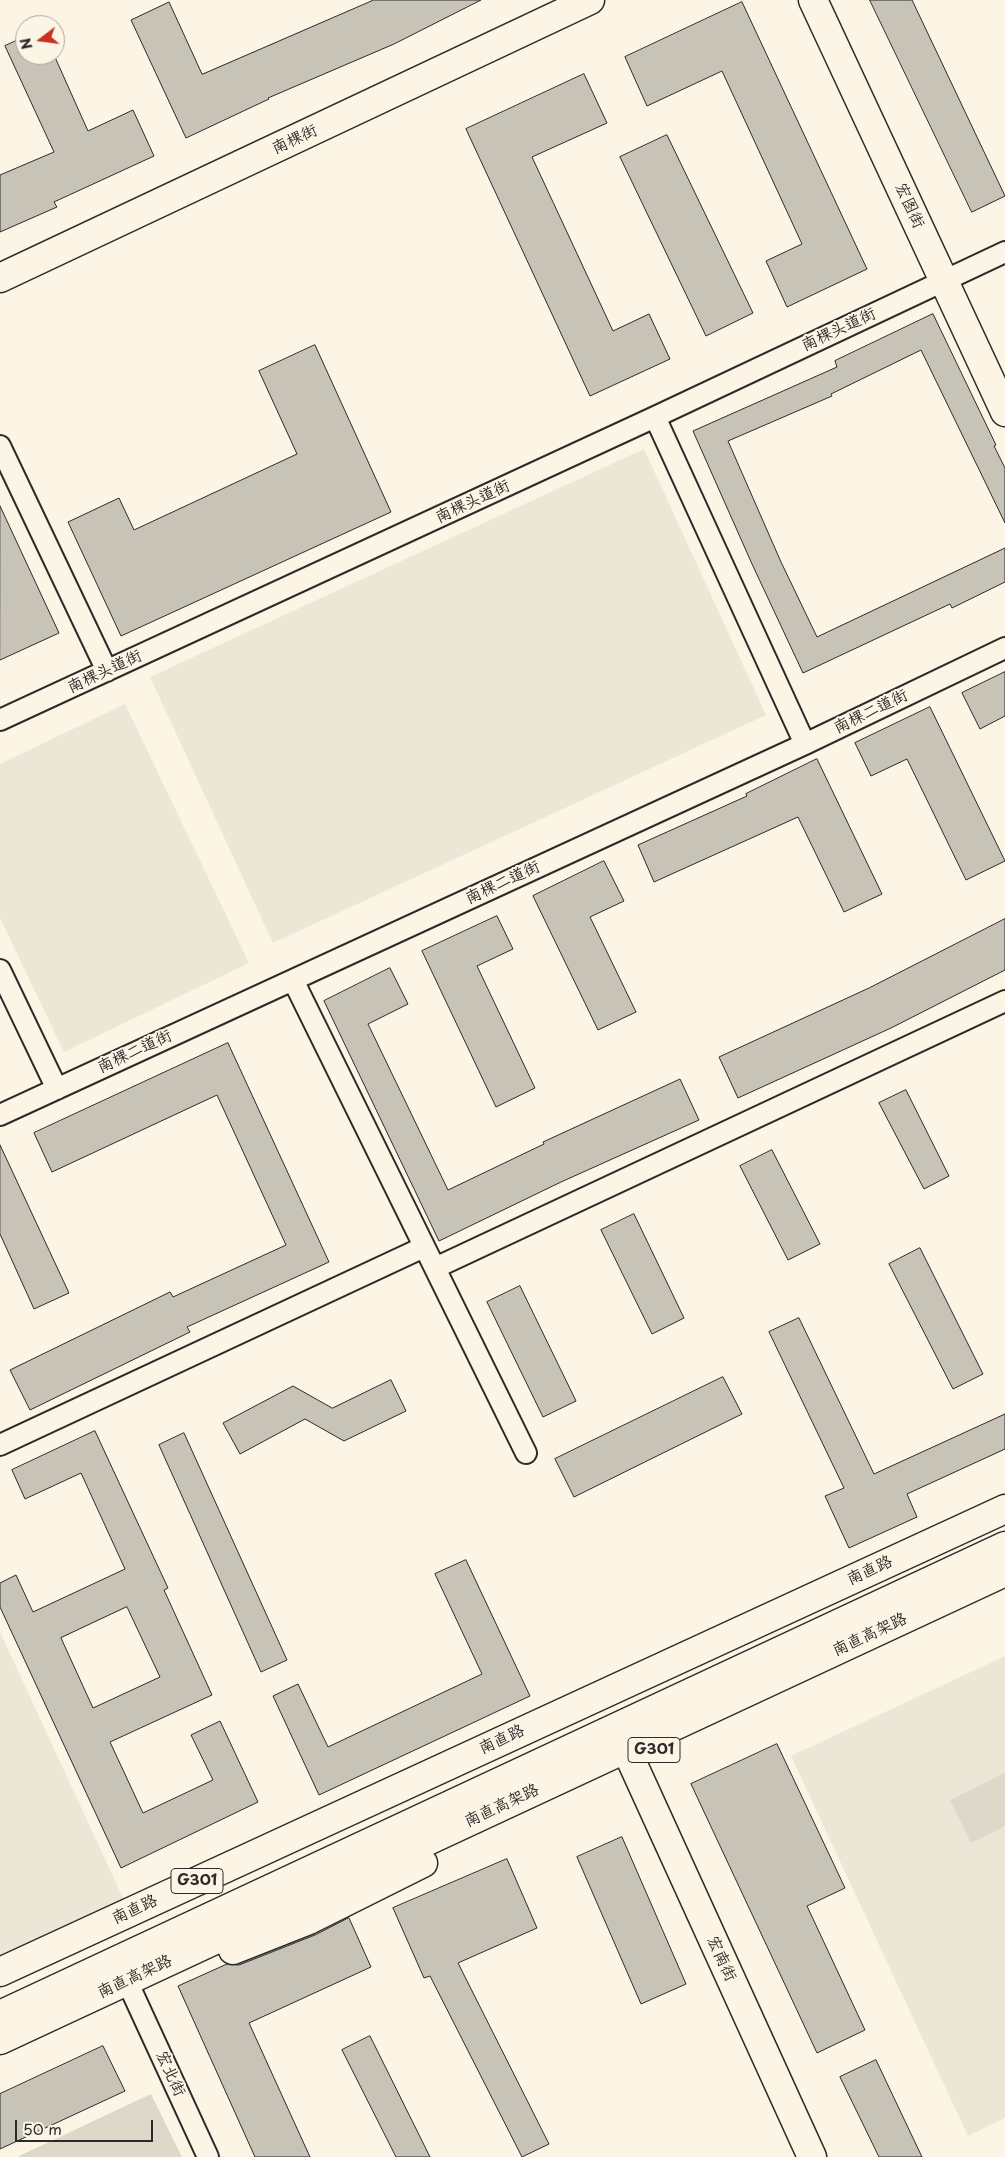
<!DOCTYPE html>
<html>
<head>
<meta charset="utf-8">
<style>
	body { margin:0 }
	#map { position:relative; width:1005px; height:2157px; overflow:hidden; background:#fcf5e5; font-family:"Playpen Sans",sans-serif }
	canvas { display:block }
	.north { position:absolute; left:15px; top:15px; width:50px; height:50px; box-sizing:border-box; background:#fcf5e5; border:1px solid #a8a49b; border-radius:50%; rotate:255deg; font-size:14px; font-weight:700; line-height:20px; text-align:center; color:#2b2b2b }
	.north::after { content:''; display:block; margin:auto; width:18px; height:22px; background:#c8321e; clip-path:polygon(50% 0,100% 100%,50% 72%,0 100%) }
	.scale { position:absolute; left:15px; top:2120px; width:138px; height:22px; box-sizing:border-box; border:2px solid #2b2b2b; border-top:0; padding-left:6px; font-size:15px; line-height:18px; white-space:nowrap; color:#2b2b2b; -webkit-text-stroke:4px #fcf5e5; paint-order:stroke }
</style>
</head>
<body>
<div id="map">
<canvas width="1005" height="2157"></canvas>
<div class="north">N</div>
<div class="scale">50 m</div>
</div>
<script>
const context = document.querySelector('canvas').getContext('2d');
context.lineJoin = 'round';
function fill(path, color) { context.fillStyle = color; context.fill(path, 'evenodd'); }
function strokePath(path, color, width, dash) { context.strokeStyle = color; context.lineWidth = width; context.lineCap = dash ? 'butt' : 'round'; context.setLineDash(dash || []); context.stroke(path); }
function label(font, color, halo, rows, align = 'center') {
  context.font = font + ' "Playpen Sans","LXGW WenKai TC",sans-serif'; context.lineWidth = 4; context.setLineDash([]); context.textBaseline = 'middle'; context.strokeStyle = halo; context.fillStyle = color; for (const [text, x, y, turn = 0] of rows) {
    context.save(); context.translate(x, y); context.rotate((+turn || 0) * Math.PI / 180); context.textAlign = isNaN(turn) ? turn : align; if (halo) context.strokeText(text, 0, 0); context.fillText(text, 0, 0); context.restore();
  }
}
const built = new Path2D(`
	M644 449 766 715 273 943 150 677Z
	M125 704 249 963 64 1052 0 918V764Z
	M0 1632 124 1900 0 1957Z
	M1005 1656V2118L968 2136 791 1756Z`);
const green = new Path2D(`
	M1005 1773V1826L971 1843 950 1800Z
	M151 2094 182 2157H17Z`);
const building = new Path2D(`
	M374 0H481L394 44 268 98 269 99 186 138 131 20 169 2 202 74Z
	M870 0H912L1005 196 972 212Z
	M742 2 867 269 787 307 766 261 802 244 722 71 647 106 625 57Z
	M25 37V55H54L88 131 133 110 154 156 54 202 57 207 0 232V175L54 152 5 46Z
	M584 74 607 123 532 157 613 331 649 314 670 359 590 396 466 129Z
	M667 135 753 313 706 336 620 157Z
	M933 314 996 445 994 446 1005 468V523L921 350 831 394 832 396 728 441 781 562 817 637 1005 548V582L952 608 950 604 803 673 752 564 693 431 837 367 835 361Z
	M315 345 391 512 121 636 68 522 119 498 134 530 297 454 259 371Z
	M0 506 59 633 0 660Z
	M1005 672V716L980 729 962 693Z
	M930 707 1005 861 966 880 907 759 871 776 855 743Z
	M817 759 882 894 844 912 798 817 654 882 638 845 747 796 746 794Z
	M604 861 624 901 590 917 636 1012 598 1030 533 896Z
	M497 916 513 949 477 966 535 1088 496 1107 422 951Z
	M1005 919V970L891 1028 738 1098 719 1057 869 988Z
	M390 968 408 1004 368 1024 448 1190 544 1144 543 1142 680 1079 699 1120 561 1182 439 1241 324 1001Z
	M228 1043 329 1262 187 1327 190 1332 30 1410 10 1370 170 1292 173 1297 286 1245 217 1095 52 1172 34 1133Z
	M906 1090 949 1176 924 1189 879 1103Z
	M0 1145 69 1293 34 1309 0 1234Z
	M772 1150 820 1244 788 1260 740 1166Z
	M634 1214 684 1318 652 1334 601 1230Z
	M920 1248 983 1374 953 1389 889 1264Z
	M520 1286 576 1401 543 1417 487 1302Z
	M799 1318 874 1474 1005 1414V1449L907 1494 917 1517 849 1548 825 1496 844 1488 769 1332Z
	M723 1377 742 1414 574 1497 555 1459Z
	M391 1380 406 1411 344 1441 305 1419 240 1454 223 1423 293 1386 332 1408Z
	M95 1431 168 1588 164 1590 212 1695 110 1742 143 1813 213 1780 191 1735 220 1721 258 1802 121 1868 0 1607V1583L16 1575 33 1612 125 1569 81 1473 25 1499 12 1470ZM127 1607 160 1677 93 1708 61 1638Z
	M184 1433 287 1660 261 1672 159 1445Z
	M466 1560 530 1696 319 1795 273 1696 298 1684 328 1747 482 1674 435 1574Z
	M777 1744 845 1888 807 1906 865 2030 817 2053 691 1784Z
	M622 1837 686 1984 641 2004 577 1857Z
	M507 1859 537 1928 458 1963 549 2144 522 2157 430 1976 424 1978 393 1908Z
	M349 1918 371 1967 249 2023 310 2157H255L178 1986 227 1964 239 1965 315 1935Z
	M370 2036 430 2157H396L342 2050Z
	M103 2046 125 2091 0 2149V2094Z
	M876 2060 922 2157H879L840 2077Z`);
const street = new Path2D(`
	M655 417 805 744
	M0 446 107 671
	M0 720 655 417 1005 252
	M0 970 57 1089
	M293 980 526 1453
	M0 1115 805 744 1005 648
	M435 1268 1005 1001
	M0 1445 424 1247
	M132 1992 208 2157`);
const secondary = new Path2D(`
	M813 0 1005 412
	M0 278 590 0
	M631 1760 812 2157`);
const highway = new Path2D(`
	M233 1950 309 1920 423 1863
	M0 1972 1005 1509
	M0 2015 1005 1546
	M0 2040 1005 1572`);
const shields = [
	[654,1750,52],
	[197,1881,52]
];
const shieldNames = [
	["G301",654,1750],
	["G301",197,1881]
];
const streetNames = [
	["南棵街",295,140,-25],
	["宏图街",909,206,65],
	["南棵头道街",839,330,-25],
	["南棵头道街",473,502,-25],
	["南棵头道街",105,672,-25],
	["南棵二道街",871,712,-26],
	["南棵二道街",503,883,-25],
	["南棵二道街",135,1052,-25],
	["南直路",870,1571,-25],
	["南直高架路",870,1635,-25],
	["南直路",502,1740,-25],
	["南直高架路",502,1806,-25],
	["南直路",135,1910,-25],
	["宏南街",721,1959,65],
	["南直高架路",135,1977,-25],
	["宏北街",170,2074,65]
];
fill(built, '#ece6d7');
fill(green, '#ded8ca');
fill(building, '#c8c3b7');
strokePath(building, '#2b2b2b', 1);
strokePath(street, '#2b2b2b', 24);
strokePath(secondary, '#2b2b2b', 31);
strokePath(highway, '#2b2b2b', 31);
strokePath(street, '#fcf5e5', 20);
strokePath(secondary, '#fcf5e5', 28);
strokePath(highway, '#fcf5e5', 28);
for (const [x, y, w] of shields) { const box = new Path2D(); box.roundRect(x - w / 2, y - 12.5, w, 25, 4); context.fillStyle = '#fcf5e5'; context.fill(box); strokePath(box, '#2b2b2b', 1); }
label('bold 15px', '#2b2b2b', null, shieldNames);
label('16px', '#2b2b2b', '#fcf5e5', streetNames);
</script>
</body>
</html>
